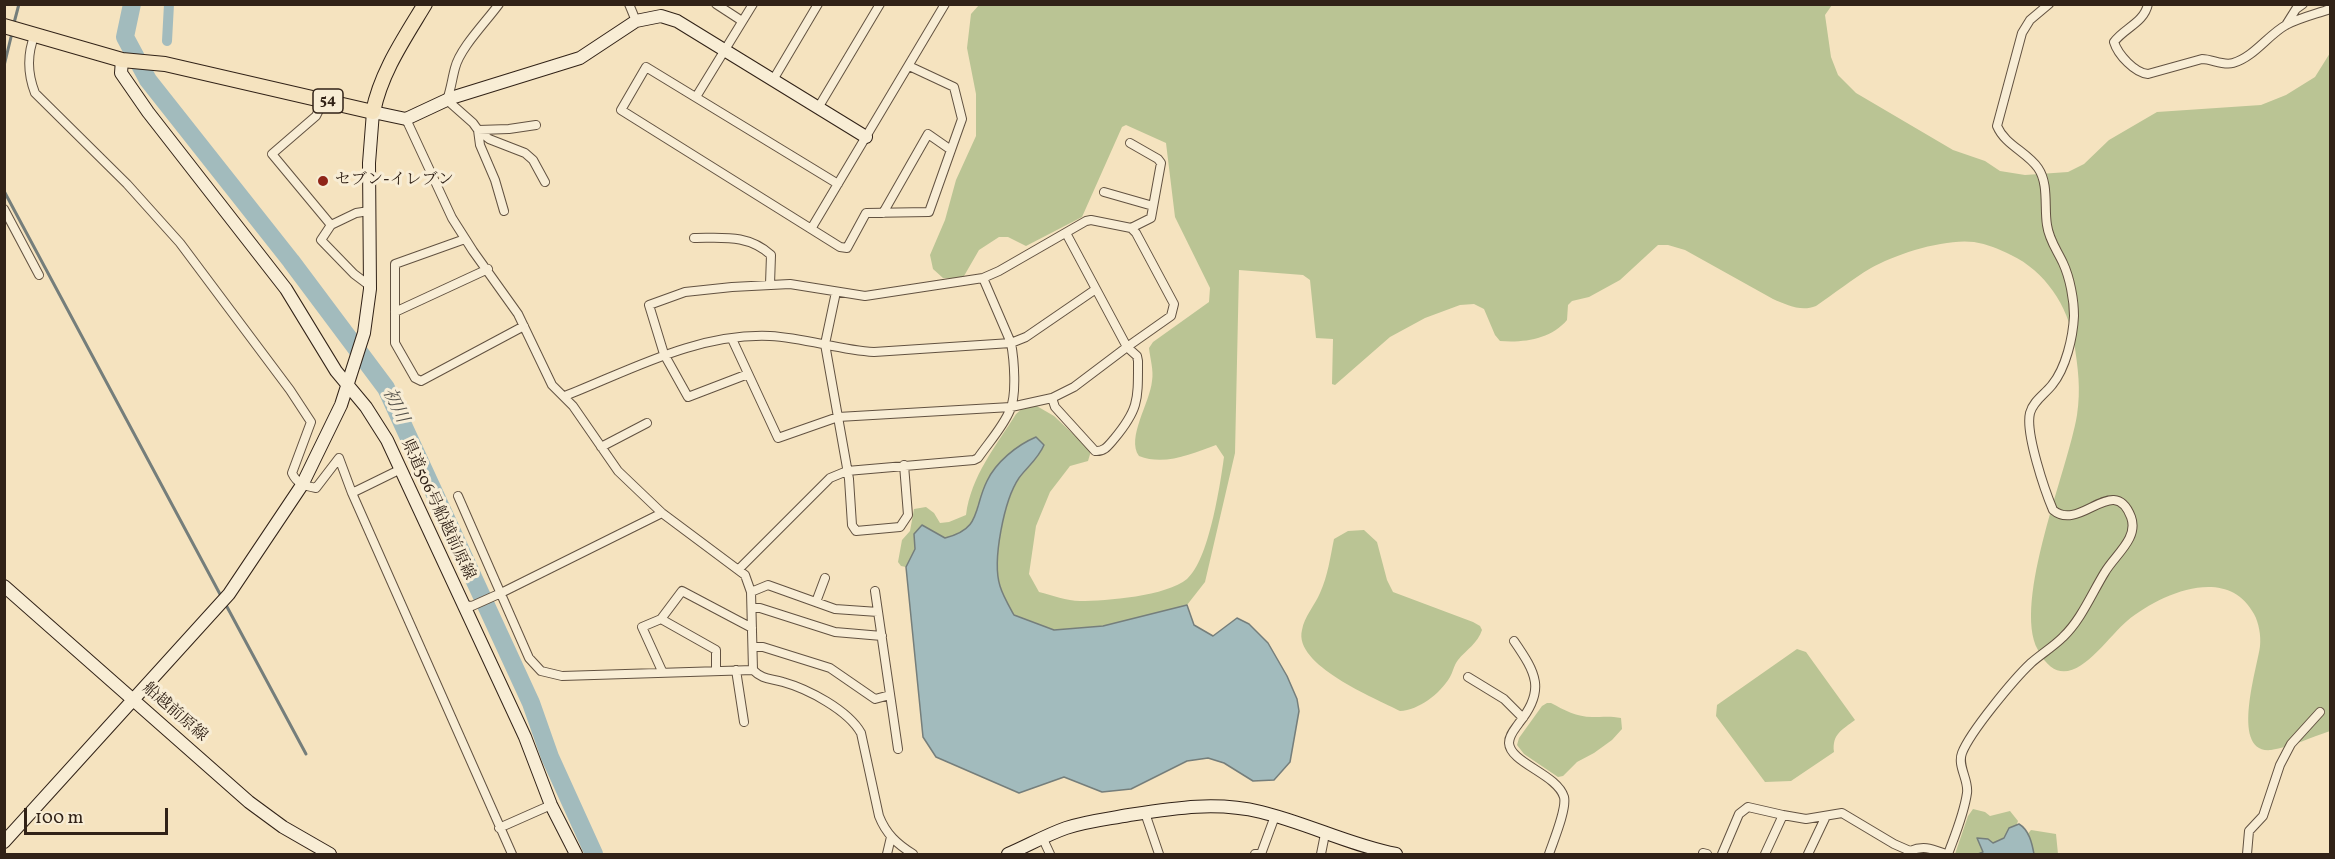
<!DOCTYPE html>
<html>
<head>
<meta charset="utf-8">
<style>
	body { margin:0 }
	#map { position:relative; width:2335px; height:859px; overflow:hidden; background:#f5e3bf; font-family:Vollkorn,serif }
	canvas { display:block }
	.frame { position:absolute; inset:0; border:6px solid #312217; pointer-events:none }
	.scale { position:absolute; left:24px; top:808px; width:144px; height:27px; box-sizing:border-box; border:3px solid #312217; border-top:0; padding-left:8px; font-size:18px; line-height:21px; white-space:nowrap; color:#312217; -webkit-text-stroke:4px #f8edd5; paint-order:stroke }
</style>
</head>
<body>
<div id="map">
<canvas width="2335" height="859"></canvas>
<div class="frame"></div>
<div class="scale">100 m</div>
</div>
<script>
const context = document.querySelector('canvas').getContext('2d');
context.lineJoin = 'round';
function fill(path, color) { context.fillStyle = color; context.fill(path, 'evenodd'); }
function strokePath(path, color, width, dash) { context.strokeStyle = color; context.lineWidth = width; context.lineCap = dash ? 'butt' : 'round'; context.setLineDash(dash || []); context.stroke(path); }
function label(font, color, halo, rows, align = 'center') {
  context.font = font + ' Vollkorn,"Noto Serif JP",serif'; context.lineWidth = 6; context.setLineDash([]); context.textBaseline = 'middle'; context.strokeStyle = halo; context.fillStyle = color; for (const [text, x, y, turn = 0] of rows) {
    context.save(); context.translate(x, y); context.rotate((+turn || 0) * Math.PI / 180); context.textAlign = isNaN(turn) ? turn : align; if (halo) context.strokeText(text, 0, 0); context.fillText(text, 0, 0); context.restore();
  }
}
const green = new Path2D(`
	M979 5H1832L1825 15 1831 57 1838 75 1856 93 1953 150 1985 161 2000 171 2025 175 2068 172 2084 164 2109 140 2157 112 2261 105 2286 95 2315 77 2330 53V731C2312 737 2291 747 2271 750 2229 754 2258 666 2260 646 2261 636 2259 623 2254 614 2227 564 2160 594 2127 621 2103 641 2066 704 2038 650 2012 602 2068 470 2077 415 2081 389 2078 368 2074 342 2068 306 2045 271 2011 255 1999 249 1987 244 1974 242 1946 238 1895 254 1871 268 1852 279 1834 294 1816 306 1801 312 1787 305 1773 299L1685 250 1668 245H1658L1620 280 1589 297 1572 301 1568 305 1567 320C1551 339 1524 343 1500 341L1495 335 1484 309 1474 304 1460 305 1425 318 1390 337 1335 385 1332 384 1333 339 1316 338 1310 280 1303 275 1239 270 1235 453 1205 582 1187 605 1103 626 1054 630 1014 615C1009 606 1003 596 1000 586 992 561 1004 500 1019 479 1028 467 1038 459 1044 445L1036 437 978 504 974 521 962 534 945 538 914 534 915 549 906 567 901 566 898 562 902 540 910 531 914 509 926 507 934 513 940 523 949 522 966 515C971 476 996 446 1016 414L1023 408 1035 405 1054 416 1091 451 1088 461 1070 466 1050 492 1036 526 1029 574 1039 592C1052 595 1067 601 1080 601 1106 601 1167 596 1187 579 1209 560 1220 486 1224 457L1216 445C1192 454 1164 466 1139 456 1126 438 1150 403 1152 381 1154 371 1150 358 1149 348L1153 342 1209 302 1210 288 1175 217 1166 143 1126 125 1122 127 1082 217 1026 246 1008 237H999L979 250 964 276 959 279 943 278 933 269 930 255 945 220 956 180 976 136V94L967 48 971 14Z
	M1364 530 1377 542 1387 580 1393 592 1473 622 1480 626 1482 630C1478 643 1466 650 1458 660 1454 665 1453 672 1450 677 1440 694 1419 710 1400 711 1375 698 1293 665 1302 630 1304 617 1315 605 1320 593 1328 575 1330 558 1334 539L1348 531Z
	M1797 649 1806 652 1855 720C1842 730 1832 734 1834 752L1791 781 1765 782 1716 716 1717 705Z
	M1547 703H1551C1564 710 1577 717 1592 717 1603 717 1611 716 1621 718L1622 729 1612 740 1594 753 1577 762 1563 776 1558 777 1524 754 1517 745 1519 738 1542 706Z
	M1973 809 1985 812 1990 816 2010 811 2018 821 2015 829 1985 854H1955L1968 816Z
	M2031 830 2056 834 2058 854H2027L2024 838Z`);
const water = new Path2D(`
	M1036 437 1044 445C1038 459 1028 466 1019 478 1004 500 992 561 1000 586 1003 596 1009 606 1014 615L1054 630 1103 626 1187 605 1194 625 1213 636 1237 618 1249 624 1268 643 1287 676 1297 699 1299 711 1290 762 1274 780 1253 781 1224 763 1208 758 1187 761 1131 789 1102 792 1064 777 1019 793 936 757 923 737 906 567 915 549 914 534 922 525 945 538C982 529 973 509 987 481 996 462 1017 445 1036 437Z
	M2019 824C2029 830 2032 843 2034 854H1978L1983 852 1977 838 1988 839 1993 843 2004 838 2009 828Z`);
const stream = new Path2D(`
	M14 23 19 4
	M4 66 12 33
	M4 191 221 596
	M226 605 306 754`);
const canal = new Path2D(`
	M167 41 169 4`);
const river = new Path2D(`
	M132 4 125 37 148 80 291 261 386 388 531 703 550 757 594 854`);
const street = new Path2D(`
	M499 4C486 22 460 48 455 68 452 79 451 89 447 100L473 123 478 130 480 145 495 180 504 211
	M629 4 636 21
	M716 4 742 21
	M2148 4C2144 23 2124 28 2114 42 2118 55 2135 73 2148 74L2202 59C2212 59 2223 66 2233 63 2254 57 2268 35 2286 25 2299 18 2316 14 2330 9
	M2286 25 2296 9 2303 4
	M35 34C27 54 27 72 35 93L127 184 180 243 290 390 311 422 292 473C297 484 305 486 316 488L339 458 352 493 512 854
	M773 80 818 4
	M696 97 753 4
	M324 100 316 116 272 154 331 225 356 213 369 211
	M818 108 880 4
	M406 119 452 218 473 251 518 314 552 385 573 406 618 471 662 513 745 575 751 592 753 670C763 680 770 678 783 682 808 689 848 710 861 733L879 816C886 834 897 844 913 854
	M478 130 489 139 525 153 533 160 545 182
	M478 130 509 129 536 125
	M838 184 646 67 621 110 840 247 847 248 866 213 929 212 962 119 954 87 909 66
	M1104 192 1153 206
	M4 209 39 275
	M883 213 928 134 951 150
	M331 225 321 240 354 274 370 286
	M811 229 945 4
	M694 238C723 238 748 234 771 255L770 284
	M465 239 395 264V343L415 378 421 381 524 326
	M836 292 825 344 849 479 852 525 856 531 900 527 908 515 904 465
	M395 312 488 269
	M732 339 778 438 838 417 1011 407 1052 398 1074 387 1127 347 1066 233
	M748 374 688 397 664 354 649 305 685 292 732 287 790 284 865 296 983 278 999 271 1086 221 1091 220 1131 228 1151 218 1161 163 1158 159 1130 143
	M565 396C631 370 697 333 770 336 806 338 839 350 874 352L1011 343 1026 337 1096 289
	M1052 398 1055 407 1095 451C1104 452 1108 446 1114 439 1139 409 1138 400 1138 361L1137 356 1127 347 1171 316 1174 304 1136 233 1131 228
	M601 447 647 423
	M352 493 401 469
	M458 496 529 658 541 671 562 676 753 670
	M739 569 830 478 847 471 974 460 978 458C989 442 1003 427 1010 410 1017 395 1014 359 1011 343L983 278
	M875 591 898 749
	M751 592 768 585 835 609 878 612
	M816 602 825 578
	M463 605 472 606 501 593 662 513
	M752 608H760L835 632 882 636
	M661 619 716 650V670
	M1514 641C1536 673 1546 690 1519 723 1515 729 1509 735 1509 743 1510 763 1557 774 1564 797 1567 809 1553 842 1549 854
	M753 647H763L830 668 875 699 890 695
	M736 670 744 722
	M662 671 642 627 661 619 682 591 752 628
	M1468 677 1504 699 1523 718
	M1145 813 1159 854
	M499 828 551 805
	M1043 839 1050 854
	M1703 853 1707 854
	M887 854 891 837
	M1255 854H1261L1275 816
	M1321 854 1325 834
	M1722 854 1739 814 1748 807 1783 815
	M1765 854 1783 815 1806 819 1842 813 1894 844 1910 851C1924 845 1932 849 1946 854
	M1808 854 1826 816
	M1948 854C1955 835 1964 814 1967 793 1969 780 1957 766 1962 753 1970 732 2014 679 2031 663 2041 654 2053 647 2063 637 2081 620 2092 593 2105 572 2115 555 2139 538 2131 517 2114 472 2080 533 2053 510 2045 491 2025 433 2030 413 2033 401 2045 394 2052 385 2066 368 2073 337 2074 316 2074 300 2070 278 2063 263 2057 250 2049 240 2047 225 2044 207 2049 184 2038 168 2027 152 2005 145 1997 126L2022 33 2030 20 2049 4
	M2247 854 2249 831 2263 816 2280 765 2291 744 2320 712`);
const secondary = new Path2D(`
	M122 60 121 73 148 112 286 289 336 371 366 407 387 440 525 737 551 805 576 854
	M4 586 249 802 283 827 330 854
	M4 842 229 594 302 485 341 405 364 333 370 289 369 163 373 112 406 119 451 98 580 58 636 21 661 16 677 21 866 137
	M1008 854C1027 846 1046 835 1066 828 1087 821 1108 819 1129 815 1174 808 1216 801 1261 812 1307 823 1349 845 1396 854`);
const primary = new Path2D(`
	M4 26 122 60 165 64 373 112C381 72 404 39 425 4`);
const markers = [
	[323,181,6,"#8f2418"]
];
const shields = [
	[328,101,30]
];
const shieldNames = [
	["54",328,101]
];
const poiNames = [
	["セブン-イレブン",335,181]
];
const streetNames = [
	["県道506号船越前原線",437,510,65],
	["船越前原線",174,713,41]
];
const waterNames = [
	["初川",394,406,64]
];
fill(green, '#bac494');
fill(water, '#a2bbbd');
strokePath(water, '#757e7b', 1.5);
strokePath(stream, '#757e7b', 3);
strokePath(canal, '#a2bbbd', 10);
strokePath(river, '#a2bbbd', 18);
strokePath(street, '#625241', 10);
strokePath(secondary, '#312217', 14);
strokePath(primary, '#312217', 16);
strokePath(street, '#f8edd5', 8);
strokePath(secondary, '#f8edd5', 12);
strokePath(primary, '#f5e3bf', 14);
for (const [x, y, r, color] of markers) { const dot = new Path2D(); dot.arc(x, y, r, 0, 2 * Math.PI); context.fillStyle = color; context.fill(dot); strokePath(dot, '#f8edd5', 2); }
for (const [x, y, w] of shields) { const box = new Path2D(); box.roundRect(x - w / 2, y - 12, w, 24, 4.5); context.fillStyle = '#f8edd5'; context.fill(box); strokePath(box, '#312217', 1.5); }
label('bold 15px', '#312217', null, shieldNames);
label('16px', '#312217', '#f8edd5', poiNames, 'left');
label('16px', '#312217', '#f8edd5', streetNames);
label('italic 18px', '#535049', '#f8edd5', waterNames);
</script>
</body>
</html>
